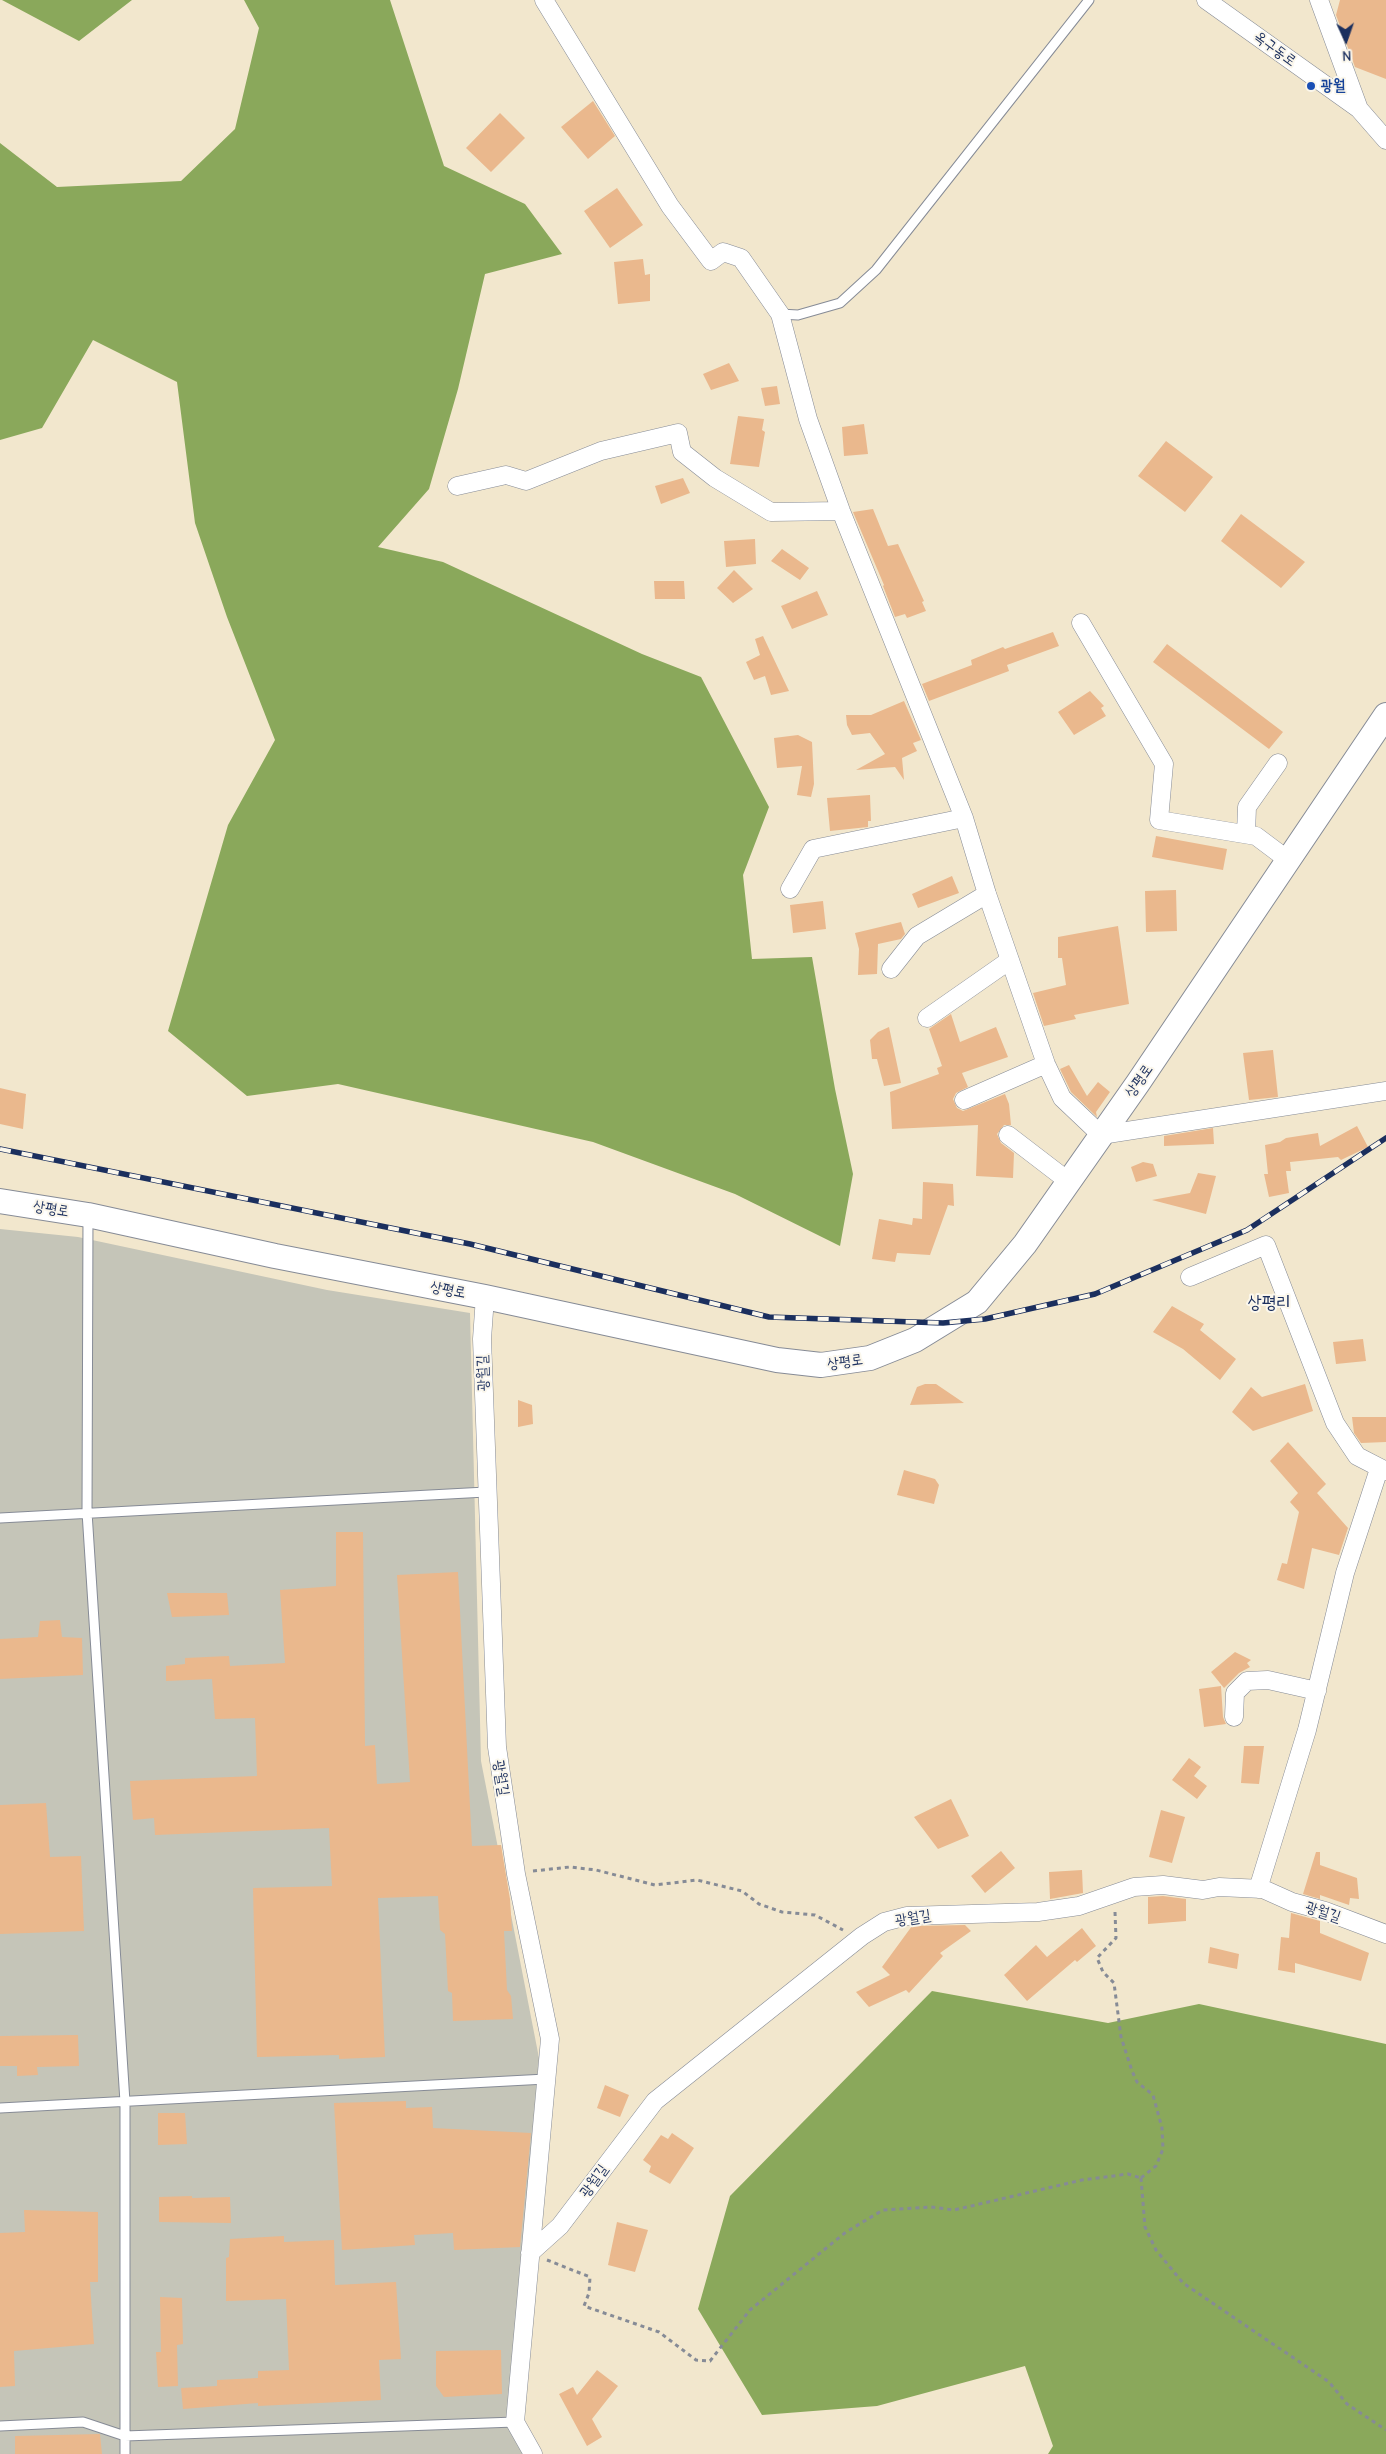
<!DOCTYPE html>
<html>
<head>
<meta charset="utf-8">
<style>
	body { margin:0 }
	#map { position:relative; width:1386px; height:2454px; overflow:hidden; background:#f2e7cd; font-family:"Comic Neue",sans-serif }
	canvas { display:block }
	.north { position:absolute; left:1321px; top:15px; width:50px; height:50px; -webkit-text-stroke:4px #fbf7ec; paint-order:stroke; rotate:177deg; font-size:14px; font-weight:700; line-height:20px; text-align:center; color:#1b2f5e }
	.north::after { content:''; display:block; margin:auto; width:18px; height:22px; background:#1b2f5e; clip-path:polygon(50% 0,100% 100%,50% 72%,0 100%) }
</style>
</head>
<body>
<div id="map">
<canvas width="1386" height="2454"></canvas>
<div class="north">N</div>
</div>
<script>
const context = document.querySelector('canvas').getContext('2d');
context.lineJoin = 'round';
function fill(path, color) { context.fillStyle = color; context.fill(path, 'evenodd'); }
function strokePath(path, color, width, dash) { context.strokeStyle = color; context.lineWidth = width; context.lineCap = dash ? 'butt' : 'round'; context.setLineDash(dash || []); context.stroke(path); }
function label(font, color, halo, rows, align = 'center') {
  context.font = font + ' "Comic Neue","Poor Story",sans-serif'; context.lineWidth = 4; context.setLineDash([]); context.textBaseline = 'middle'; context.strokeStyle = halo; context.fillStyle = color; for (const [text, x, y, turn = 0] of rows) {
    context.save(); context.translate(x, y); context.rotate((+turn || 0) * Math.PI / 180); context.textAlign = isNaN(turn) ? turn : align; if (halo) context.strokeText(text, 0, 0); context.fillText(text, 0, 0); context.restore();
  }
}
const industrial = new Path2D(`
	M0 1229 78 1237 327 1290 470 1313 481 1761 539 2058 508 2411 528 2454H0Z`);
const forest = new Path2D(`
	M2 0H132L79 41Z
	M244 0H390L444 166 525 204 562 254 485 274 458 389 429 489 378 547 443 562 642 654 701 677 769 807 743 875 752 959 812 957 835 1089 853 1174 840 1246 735 1194 593 1142 338 1084 247 1096 168 1031 228 825 275 740 227 617 195 523 177 382 93 340 42 428 0 440V143L57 187 181 181 235 129 259 28Z
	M932 1991 1108 2023 1199 2004 1386 2044V2454H1048L1053 2446 1025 2366 877 2406 762 2415 698 2309 730 2196Z`);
const building = new Path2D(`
	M1340 0H1386V79L1355 67 1336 15Z
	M593 101 615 136 588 159 561 127Z
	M500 113 525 138 491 172 466 148Z
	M617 188 643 225 610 248 584 211Z
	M643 259 645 275 650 274V301L618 304 614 262Z
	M729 363 739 381 711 390 703 374Z
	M777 386 780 404 765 406 761 388Z
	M738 416 764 419 762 430 765 432 759 467 730 464Z
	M864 424 868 454 844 456 842 427Z
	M1166 441 1213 477 1185 512 1138 476Z
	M683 478 690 493 661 504 655 486Z
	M873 509 888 546 898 544 924 601 922 602 926 611 907 618 905 614 895 617 883 586 884 585 853 512Z
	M1241 514 1305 562 1281 588 1221 541Z
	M755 539 756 564 726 567 724 541Z
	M782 549 809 568 800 580 771 561Z
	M734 570 753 589 733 603 717 588Z
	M654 581H684L685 599H655Z
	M817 591 828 615 792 629 781 606Z
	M1053 632 1059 646 1007 665 1009 671 929 701 922 684 972 665 971 660 1003 647 1005 649Z
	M763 636 770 651 789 691 771 695 765 676 754 680 746 662 760 655 755 639Z
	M1167 644 1283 732 1269 749 1153 662Z
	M1090 691 1104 706 1101 708 1106 716 1074 735 1058 712Z
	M904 701 921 740 913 743 917 751 902 758 904 780 895 767 856 770 885 754 870 733 852 735 847 725 846 715H871Z
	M798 735 812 742 814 784 811 797 797 795 802 766 777 768 774 738Z
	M870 795 871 821H868V827L830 831 827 798Z
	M1156 836 1227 849 1223 870 1152 857Z
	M952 876 959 893 918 908 912 894Z
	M1176 890 1177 931 1146 932 1145 891Z
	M823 901 826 929 793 933 790 905Z
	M901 922 905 934 901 939 878 944 877 974 858 975 859 949 855 933Z
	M1118 926 1129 1004 1074 1015 1076 1019 1044 1026 1033 993 1066 985 1062 958H1058V937Z
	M951 1014 960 1042 996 1027 1008 1057 962 1073 968 1087 956 1093 953 1099 957 1108 963 1111 1005 1094 1009 1104 1011 1125H1004L997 1134 1001 1143 1014 1153 1013 1178 976 1176 978 1125 892 1129 890 1092 939 1074 937 1068 942 1066 929 1029Z
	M889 1027 901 1083 884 1086 877 1059H872L870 1040 878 1032Z
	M1273 1050 1278 1097 1249 1100 1243 1053Z
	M1069 1065 1087 1096 1098 1082 1110 1092 1096 1112 1097 1117 1071 1092 1060 1069Z
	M0 1088 26 1094 23 1129 0 1124Z
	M1357 1126 1368 1147 1341 1160 1338 1157 1290 1162 1291 1171H1286L1289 1193 1269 1197 1264 1174H1268L1265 1145 1280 1142 1286 1138 1318 1133 1320 1146Z
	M1213 1128 1214 1144 1164 1146V1136Z
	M1143 1162 1153 1164 1157 1176 1136 1182 1131 1167Z
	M1198 1173 1216 1176 1206 1214 1152 1200 1190 1193Z
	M923 1182 953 1184 954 1206 948 1205 930 1255 897 1253 895 1262 872 1259 879 1219 912 1225 913 1218 922 1219Z
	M1172 1306 1204 1324 1200 1330 1236 1359 1220 1380 1183 1349 1153 1332Z
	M1363 1339 1366 1361 1336 1364 1333 1342Z
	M925 1384H936L964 1403 910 1405 917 1387Z
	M1305 1384 1313 1411 1253 1431 1232 1412 1251 1387 1262 1397Z
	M518 1400 532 1405 533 1424 518 1427Z
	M1352 1417H1386V1442L1361 1443 1354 1433Z
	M1288 1442 1326 1484 1317 1493 1348 1528 1339 1555 1312 1548 1304 1589 1277 1580 1282 1563 1287 1564 1299 1512 1290 1502 1298 1493 1270 1461Z
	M904 1470 935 1479 939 1485 934 1504 897 1495Z
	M336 1532H363L365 1746 375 1745 377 1784 410 1782 397 1575 458 1572 472 1846 501 1845 510 1899 512 1931H504L507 1990 511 1996 513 2019 453 2021 452 1993 448 1991 445 1934 440 1930 438 1896 378 1898 385 2057 339 2059V2055L257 2057 253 1888 332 1886 329 1828 155 1835 154 1818 133 1820 130 1781 257 1776 255 1718 215 1719 212 1679 166 1681V1666L185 1664V1658L229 1656 230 1666 285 1663 280 1590 336 1586Z
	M167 1593H227L229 1615 172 1617Z
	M60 1620 62 1637 82 1638 83 1675 0 1679V1639L38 1637 40 1621Z
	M1235 1652 1251 1660 1247 1663 1250 1667 1239 1673 1224 1688 1211 1672Z
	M1221 1686 1223 1717 1226 1724 1204 1727 1199 1689Z
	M1244 1746H1264L1259 1784 1241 1783Z
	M1189 1758 1201 1767 1194 1776 1207 1786 1197 1799 1172 1780Z
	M951 1799 969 1836 938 1849 914 1817Z
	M46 1803 50 1857 81 1856 84 1931 0 1934V1805Z
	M1161 1810 1185 1817 1172 1863 1149 1857Z
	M1001 1851 1015 1868 985 1893 971 1876Z
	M1316 1852H1320V1865L1357 1878 1359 1899 1350 1898 1349 1905 1320 1895V1899L1303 1894Z
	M1082 1870 1083 1893 1050 1899 1049 1872Z
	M1163 1896 1186 1899V1921L1148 1924V1897Z
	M1291 1913 1320 1921V1933L1369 1953 1361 1981 1295 1963V1973L1278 1970 1281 1937 1289 1938Z
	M965 1925 971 1931 940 1953 943 1956 909 1993 906 1990 869 2007 856 1992 890 1975 882 1967 912 1926Z
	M1082 1928 1096 1946 1077 1962 1075 1960 1027 2001 1004 1975 1036 1945 1047 1957Z
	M1210 1947 1239 1954 1237 1969 1208 1963Z
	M78 2035 79 2066 37 2067 38 2075 17 2076V2066H0V2036Z
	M605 2085 629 2095 620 2117 597 2108Z
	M406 2101V2108L432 2107 433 2128 531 2133 520 2247 454 2250 453 2233 414 2235 415 2245 342 2250 334 2103Z
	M158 2113H185L187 2144 158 2145Z
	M672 2133 694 2148 670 2184 649 2172 651 2166 643 2160 661 2135 668 2139Z
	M192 2196V2198L230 2197 231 2223 159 2222V2197Z
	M24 2210 98 2212V2282H90L94 2344 14 2351 15 2386 0 2387V2233L25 2232Z
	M617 2222 648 2230 635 2272 608 2265Z
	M284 2236V2242L334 2240 335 2285 396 2282 401 2359 379 2360 381 2400 258 2406V2403L183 2409 181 2388 217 2386V2380L258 2378V2371L289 2370 286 2299 226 2301V2258L229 2257 230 2239Z
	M160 2297 182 2298 183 2344 177 2345 178 2386 158 2387 156 2352H161Z
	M501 2350 502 2394 444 2397 436 2386V2351Z
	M597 2370 618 2386 592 2419 602 2437 587 2446 559 2394 573 2387 577 2395Z
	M100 2434 102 2454H15V2436Z`);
const path = new Path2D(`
	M533 1871 570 1867 596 1870 655 1885 697 1880 742 1891 759 1904 782 1912 815 1915 843 1930
	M1115 1912 1116 1938 1097 1958 1103 1972 1114 1983 1121 2037 1132 2071 1137 2082 1153 2095 1162 2128 1163 2149 1156 2166 1141 2178
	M1141 2178 1145 2227 1156 2250 1183 2283 1329 2382 1347 2404 1386 2430
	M547 2260 590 2277 589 2293 584 2306 659 2332 696 2360 710 2361 750 2310 846 2232 883 2210 931 2207 954 2210 1082 2180 1128 2174 1141 2178`);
const service = new Path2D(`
	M780 314 798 315 840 303 876 270 1089 0
	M88 1215 87 1512 125 2102V2454
	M0 1518 486 1492
	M0 2108 546 2079
	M0 2426 83 2422 125 2436 515 2422`);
const minor = new Path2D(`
	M544 0 670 206 711 261 723 252 741 258 780 314 808 419 841 511 964 818 987 894 1046 1064 1062 1098 1101 1135 1386 1091
	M1206 0 1359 109 1386 140
	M1319 0 1359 109
	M457 486 506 475 526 481 601 451 678 433 682 452 715 478 771 512 841 511
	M1081 623 1164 764 1159 820 1256 836 1288 860
	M1246 834 1247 807 1278 763
	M790 889 813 849 964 818
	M891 969 917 936 987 894
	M927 1018 1010 960
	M964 1100 1046 1064
	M1008 1135 1068 1181
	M1190 1277 1266 1245 1335 1423 1357 1456 1386 1471
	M485 1297 482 1339 497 1747 516 1874 550 2039 515 2422 533 2454
	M1234 1717 1235 1693 1247 1681 1268 1680 1317 1691
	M1258 1889 1307 1730 1345 1573 1379 1469
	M530 2253 560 2226 655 2101 862 1936 884 1922 907 1916 1038 1912 1079 1906 1134 1887 1163 1885 1203 1890 1219 1887 1263 1889 1292 1902 1325 1911 1386 1934`);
const secondary = new Path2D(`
	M0 1201 88 1215 275 1256 485 1297 777 1360 821 1365 870 1358 915 1340 977 1302 1025 1244 1138 1083 1386 715`);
const rail = new Path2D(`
	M0 1149 470 1244 769 1317 943 1323 985 1319 1095 1294 1247 1230 1386 1138`);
const markers = [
	[1311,86,5,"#1a4fb4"]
];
const streetNames = [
	["옥구동로",1275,49,36],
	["상평로",1139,1081,-55],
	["상평로",51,1209,9],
	["상평로",448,1290,11],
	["상평로",845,1362,-8],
	["광월길",483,1373,-92],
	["광월길",501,1778,81],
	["광월길",1323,1912,18],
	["광월길",913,1918,-9],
	["광월길",594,2181,-54]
];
const transitNames = [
	["광월",1321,86]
];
const quarterNames = [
	["상평리",1269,1303]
];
fill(industrial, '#c5c5b8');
fill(forest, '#8aa85b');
fill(building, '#eab88d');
strokePath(service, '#868b96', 11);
strokePath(minor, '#868b96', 19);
strokePath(secondary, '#868b96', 26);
strokePath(path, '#868b96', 3, [4, 4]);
strokePath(service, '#fff', 9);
strokePath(minor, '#fff', 18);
strokePath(secondary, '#fff', 24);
strokePath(rail, '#1b2f5e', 5.5);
strokePath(rail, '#fbf7ec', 4, [11]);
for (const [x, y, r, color] of markers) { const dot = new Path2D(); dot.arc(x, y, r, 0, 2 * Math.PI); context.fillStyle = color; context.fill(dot); strokePath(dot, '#fbf7ec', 2); }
label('15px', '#1b2f5e', '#fbf7ec', streetNames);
label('bold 15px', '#164399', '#fbf7ec', transitNames, 'left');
label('18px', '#1b2f5e', '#fbf7ec', quarterNames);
</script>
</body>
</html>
